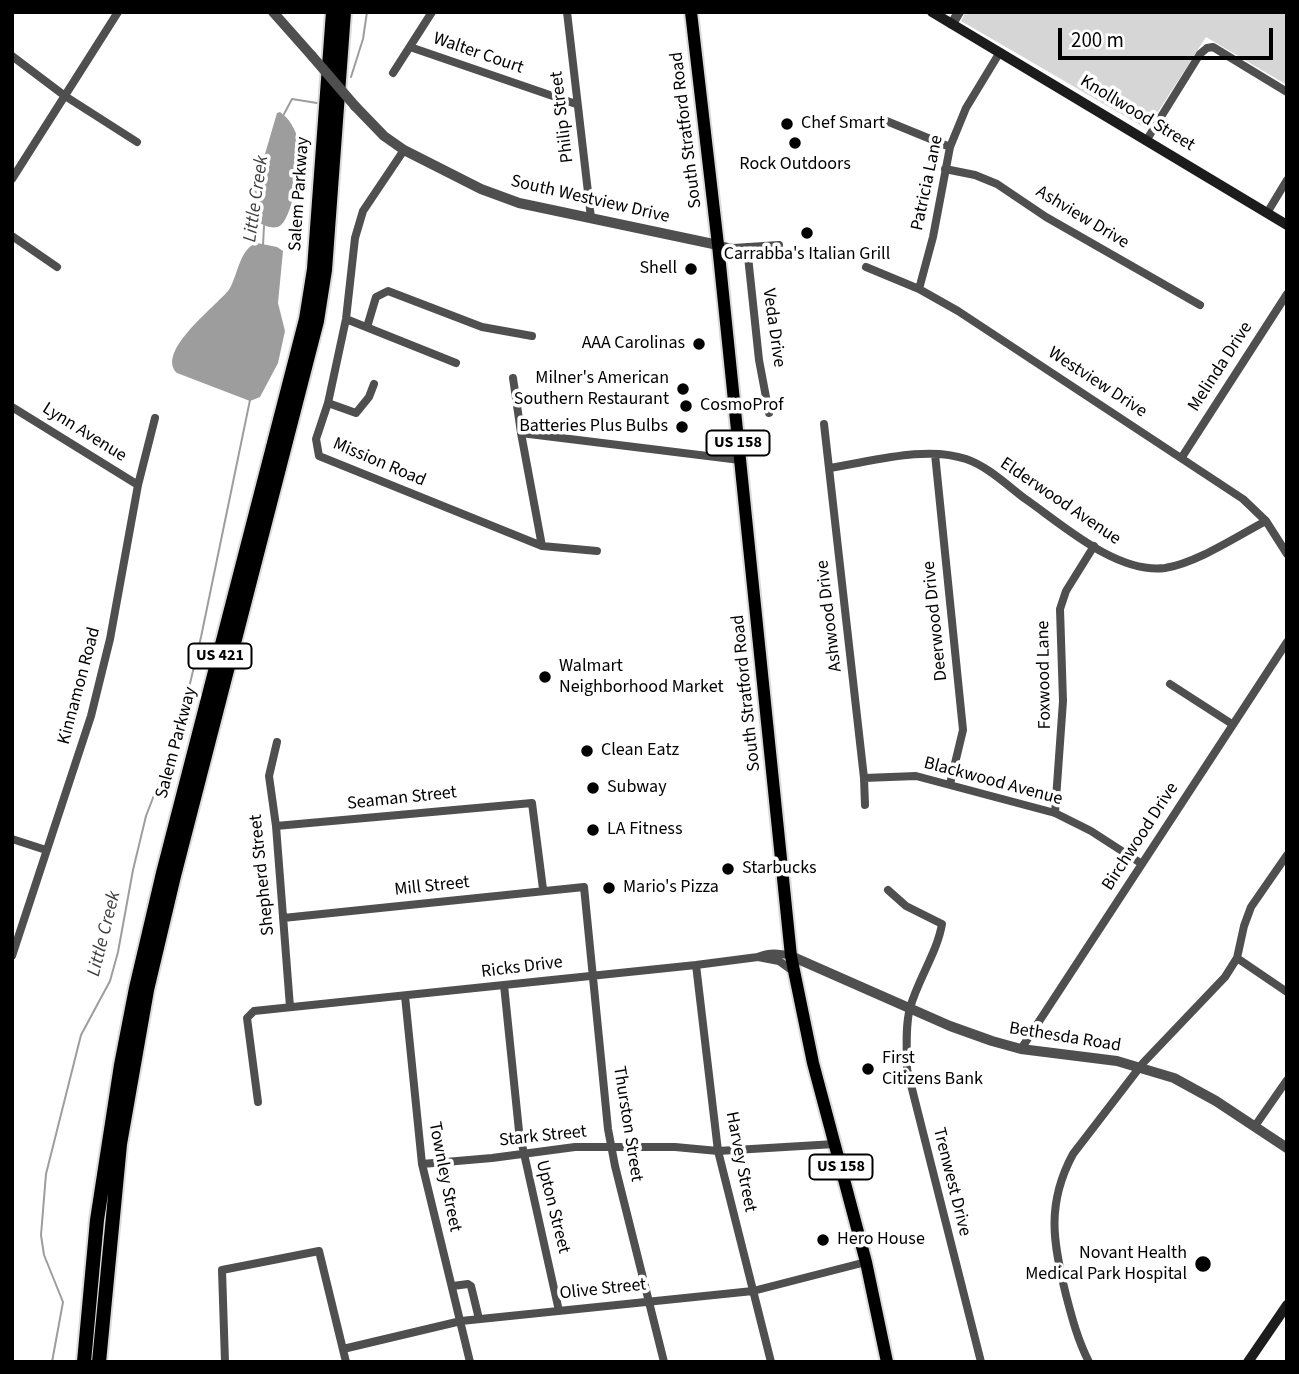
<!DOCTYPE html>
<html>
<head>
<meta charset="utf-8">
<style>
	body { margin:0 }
	#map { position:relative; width:1299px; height:1374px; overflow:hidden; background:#fff; font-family:"Source Sans 3",sans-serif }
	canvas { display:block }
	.frame { position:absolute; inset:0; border:14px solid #000; pointer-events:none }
	.scale { position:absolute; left:1058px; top:28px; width:215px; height:32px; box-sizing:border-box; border:4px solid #000; border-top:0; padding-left:9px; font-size:21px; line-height:24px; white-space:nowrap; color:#000; -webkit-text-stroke:5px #fff; paint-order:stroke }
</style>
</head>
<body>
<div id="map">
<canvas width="1299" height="1374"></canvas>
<div class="frame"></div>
<div class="scale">200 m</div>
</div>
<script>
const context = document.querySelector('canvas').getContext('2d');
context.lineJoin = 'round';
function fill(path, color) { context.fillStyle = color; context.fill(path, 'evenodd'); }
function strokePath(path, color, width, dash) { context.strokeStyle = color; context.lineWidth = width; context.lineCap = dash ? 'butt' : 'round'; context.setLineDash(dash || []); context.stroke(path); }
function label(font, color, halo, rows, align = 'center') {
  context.font = font + ' "Source Sans 3",sans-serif'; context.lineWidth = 7; context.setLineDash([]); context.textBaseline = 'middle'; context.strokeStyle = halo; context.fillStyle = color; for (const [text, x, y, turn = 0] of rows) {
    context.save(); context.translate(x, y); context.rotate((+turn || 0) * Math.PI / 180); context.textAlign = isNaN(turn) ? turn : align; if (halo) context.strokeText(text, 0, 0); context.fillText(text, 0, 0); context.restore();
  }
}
const green = new Path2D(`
	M966 12H1287V85L1206 37 1147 129 961 21Z`);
const water = new Path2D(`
	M280 112C289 118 295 129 298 139 302 155 294 214 281 225 271 233 253 220 248 212L277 113Z
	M257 243 277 247 283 251 278 303 285 331 278 363 260 397 250 401 177 373C157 354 206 314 219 300 223 296 227 293 230 288 238 274 240 248 257 243Z`);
const stream = new Path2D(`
	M351 77 363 39 367 12
	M284 114 292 99 317 103
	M263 245 264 226
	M52 1362 63 1302 44 1255 41 1235 46 1174 81 1035 110 981 118 952 133 870 146 816 179 730 201 637 250 400`);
const minor = new Path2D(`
	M567 12 591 218
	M410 47 576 104
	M12 56 65 96 137 142
	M393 73 432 12
	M884 120 950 147
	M1146 141 1200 54 1207 48 1213 47 1287 92
	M404 150 363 211 355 238 346 319 328 403 316 439 319 456 542 546 597 551
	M945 169 975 175 997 184 1046 217 1200 305
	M12 179 118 12
	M1267 213 1287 180
	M12 236 57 267
	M718 245 733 248 779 245
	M747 247 759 360 769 413
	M866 267 919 289 958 311 1243 499 1266 521 1287 554
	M919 289 933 237 950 147 966 108 1000 52
	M346 319 456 363
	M367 327 376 297 388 291 482 327 532 336
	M513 378 521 433 542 546
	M328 403 356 413 369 397 374 384
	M12 407 138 485
	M824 424 864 778 865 805
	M521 433 740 460
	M935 454 963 730 950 784
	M1182 457 1287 294
	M829 468C870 462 926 445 966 459 987 466 1007 485 1024 498 1062 524 1116 574 1165 568 1197 563 1237 536 1266 521
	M1170 684 1232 724
	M277 742 269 776 276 826 290 1007
	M864 778 916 776 1055 813 1091 831 1142 864
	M1055 813 1063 701 1060 609 1066 591 1094 546
	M276 826 532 803 543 889
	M12 839 46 850
	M888 890 906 906 942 924C937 953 918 979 910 1008 905 1027 907 1049 907 1069L981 1362
	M283 918 584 887 608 1129 615 1166 664 1362
	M12 956 91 716 110 639 138 485 155 418
	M758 957 779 961 793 971
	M1237 958 1287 992
	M696 965 718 1151 771 1362
	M504 985 519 1131 559 1311
	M405 996 422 1164 470 1362
	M1021 1049 1287 642
	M258 1102 247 1018 254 1011 696 965 758 957C769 952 779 953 791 956
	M1255 1126 1287 1080
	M422 1164 492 1158 575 1147H675L718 1151 835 1144
	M453 1286 468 1284 471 1286 479 1319
	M343 1349 461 1321 753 1291 866 1262
	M225 1362 222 1270 319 1251 346 1362
	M1089 1362C1078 1341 1072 1318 1066 1295 1053 1242 1046 1204 1073 1154L1143 1063 1225 977 1237 958 1244 926 1251 907 1287 855`);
const tertiary = new Path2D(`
	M273 12 312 56
	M952 24 959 12
	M355 106 384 136 404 150 481 189 519 203 718 245
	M791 956 950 1026 992 1041 1021 1049 1117 1061 1174 1078 1216 1101 1287 1148`);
const secondary = new Path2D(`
	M932 12 1287 225
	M1248 1362 1287 1305`);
const primary = new Path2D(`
	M691 12 718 245 791 956 813 1063 866 1262 887 1362`);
const motorway = new Path2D(`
	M84 1362 97 1220 121 1065 136 988 163 873 306 319 314 269 333 12
	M99 1362 120 1144 147 990 174 876 317 321 325 270 344 12`);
const tertiaryBridge = new Path2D(`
	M312 56 355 106`);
const markers = [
	[787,124,7,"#000"],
	[795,143,7,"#000"],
	[807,233,7,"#000"],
	[691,269,7,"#000"],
	[699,344,7,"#000"],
	[683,389,7,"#000"],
	[686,406,7,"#000"],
	[682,427,7,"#000"],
	[545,677,7,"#000"],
	[587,751,7,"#000"],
	[593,788,7,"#000"],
	[593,830,7,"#000"],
	[728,869,7,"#000"],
	[609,888,7,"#000"],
	[868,1069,7,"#000"],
	[823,1240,7,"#000"],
	[1203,1264,9,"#000"]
];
const shields = [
	[738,443,63],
	[220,656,63],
	[841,1167,63]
];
const shieldNames = [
	["US 158",738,443],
	["US 421",220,656],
	["US 158",841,1167]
];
const streetNames = [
	["Walter Court",478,54,19],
	["Knollwood Street",1137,114,31],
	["Philip Street",563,117,-97],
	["South Stratford Road",687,130,-97],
	["Patricia Lane",928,183,-78],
	["Salem Parkway",300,194,-86],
	["South Westview Drive",590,200,13],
	["Ashview Drive",1082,218,31],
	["Veda Drive",773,328,82],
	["Melinda Drive",1221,367,-57],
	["Westview Drive",1097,383,33],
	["Lynn Avenue",84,433,32],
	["Mission Road",379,463,23],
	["Elderwood Avenue",1060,502,34],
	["Ashwood Drive",830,616,-97],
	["Deerwood Drive",936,621,-96],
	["Foxwood Lane",1045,675,-91],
	["Kinnamon Road",80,686,-75],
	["South Stratford Road",747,693,-96],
	["Salem Parkway",177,743,-75],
	["Blackwood Avenue",993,782,15],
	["Seaman Street",402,799,-6],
	["Birchwood Drive",1141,837,-57],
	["Shepherd Street",263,875,-96],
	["Mill Street",432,887,-6],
	["Ricks Drive",522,968,-7],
	["Bethesda Road",1065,1038,9],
	["Thurston Street",627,1124,81],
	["Stark Street",543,1137,-6],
	["Harvey Street",740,1162,79],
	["Townley Street",444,1177,79],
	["Trenwest Drive",951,1182,76],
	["Upton Street",552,1207,76],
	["Olive Street",603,1290,-6]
];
const poiNames = [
	["Chef Smart",801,124],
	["Rock Outdoors",795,165,"center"],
	["Carrabba's Italian Grill",807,255,"center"],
	["Shell",677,269,"right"],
	["AAA Carolinas",685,344,"right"],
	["Milner's American",669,379,"right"],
	["Southern Restaurant",669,400,"right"],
	["CosmoProf",700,406],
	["Batteries Plus Bulbs",668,427,"right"],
	["Walmart",559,667],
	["Neighborhood Market",559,688],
	["Clean Eatz",601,751],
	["Subway",607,788],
	["LA Fitness",607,830],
	["Starbucks",742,869],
	["Mario's Pizza",623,888],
	["First",882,1059],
	["Citizens Bank",882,1080],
	["Hero House",837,1240],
	["Novant Health",1187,1254,"right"],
	["Medical Park Hospital",1187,1275,"right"]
];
const waterNames = [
	["Little Creek",257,199,-82],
	["Little Creek",105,934,-76]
];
fill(green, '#d6d6d6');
fill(water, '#9d9d9d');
strokePath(stream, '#9d9d9d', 2);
strokePath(primary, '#dbdbdb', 16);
strokePath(motorway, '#dbdbdb', 18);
strokePath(minor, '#4f4f4f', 8);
strokePath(tertiary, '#4f4f4f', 10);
strokePath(secondary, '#1c1c1c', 10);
strokePath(primary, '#000', 12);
strokePath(motorway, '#000', 14);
strokePath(tertiaryBridge, '#4f4f4f', 10);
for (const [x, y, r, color] of markers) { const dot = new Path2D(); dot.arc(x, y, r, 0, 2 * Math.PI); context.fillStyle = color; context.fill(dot); strokePath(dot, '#fff', 2.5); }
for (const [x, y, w] of shields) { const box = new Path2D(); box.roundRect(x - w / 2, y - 12.5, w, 25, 5); context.fillStyle = '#fff'; context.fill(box); strokePath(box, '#000', 2); }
label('bold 16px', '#000', null, shieldNames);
label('18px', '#000', '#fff', streetNames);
label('18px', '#000', '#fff', poiNames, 'left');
label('italic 19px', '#3e3e3e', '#fff', waterNames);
</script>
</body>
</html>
